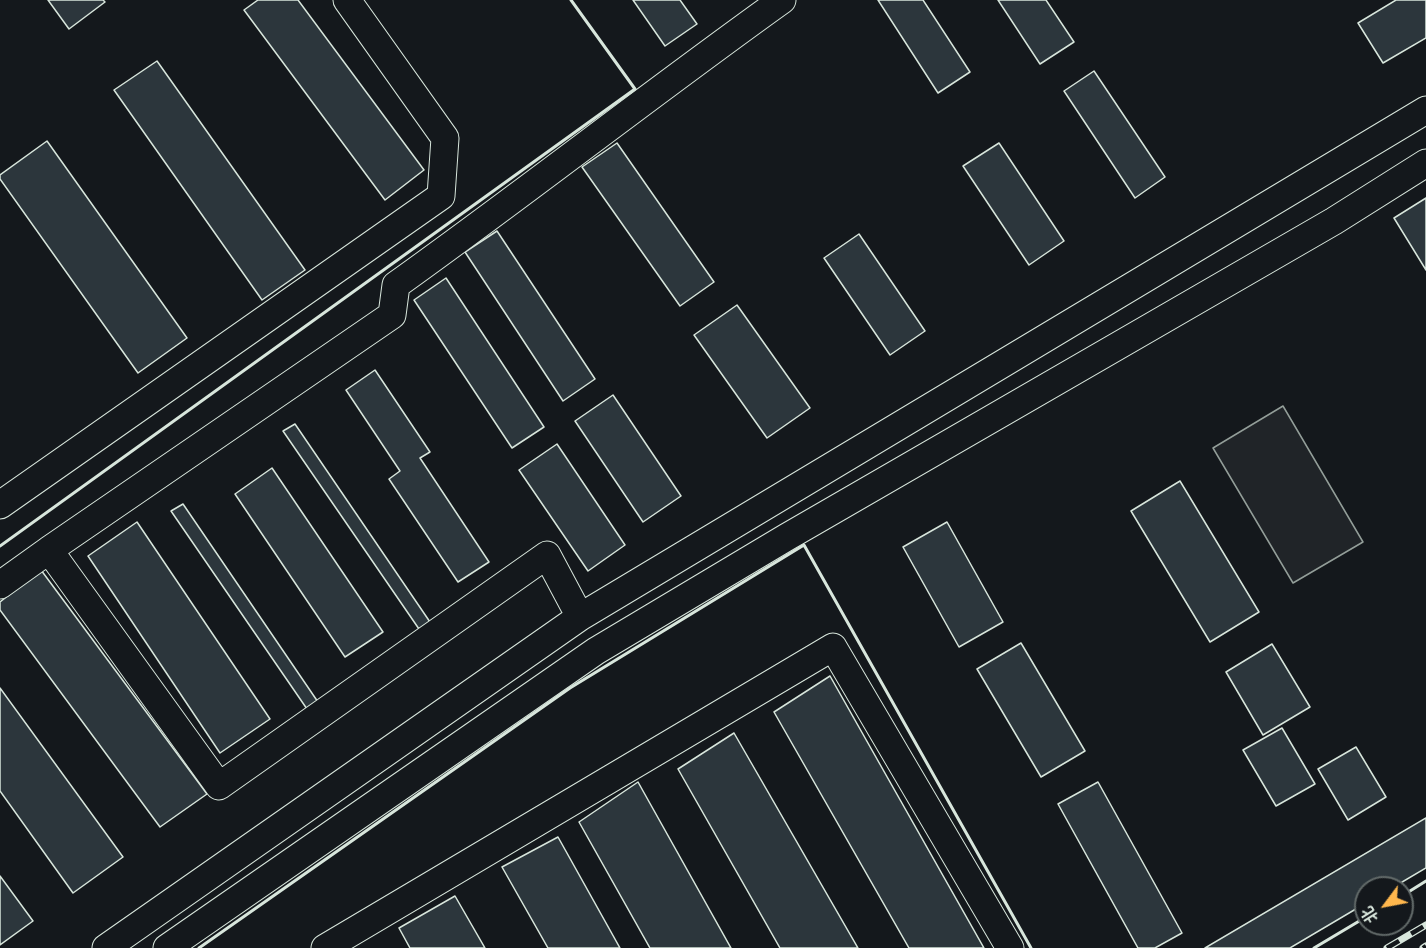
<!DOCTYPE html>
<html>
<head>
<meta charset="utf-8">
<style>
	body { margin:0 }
	#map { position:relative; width:1426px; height:948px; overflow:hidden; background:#14181c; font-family:"Varela Round","Noto Sans SC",sans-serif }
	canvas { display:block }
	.north { position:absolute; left:1354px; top:876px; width:60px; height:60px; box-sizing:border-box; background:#14181c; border:2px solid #626a69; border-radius:50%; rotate:238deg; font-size:16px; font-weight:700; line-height:24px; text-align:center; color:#d8e6dc }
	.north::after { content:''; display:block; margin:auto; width:21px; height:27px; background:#ffb74d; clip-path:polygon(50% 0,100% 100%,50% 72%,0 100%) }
</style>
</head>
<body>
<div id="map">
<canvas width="1426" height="948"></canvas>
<div class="north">北</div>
</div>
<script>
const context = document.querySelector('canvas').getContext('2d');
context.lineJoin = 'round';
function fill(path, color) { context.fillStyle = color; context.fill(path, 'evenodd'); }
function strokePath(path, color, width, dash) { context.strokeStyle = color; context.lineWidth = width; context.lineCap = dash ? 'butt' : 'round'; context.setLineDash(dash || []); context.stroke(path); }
const green = new Path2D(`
	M1283 406 1363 542 1293 583 1213 448Z`);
const building = new Path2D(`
	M48 0H103L105 2 69 29Z
	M258 0H298L424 170 385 200 244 10Z
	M633 0H680L697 24 665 46Z
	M878 0H923L970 72 938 93Z
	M998 0H1046L1074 42 1040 64Z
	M1396 0H1426V38L1383 63 1358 23Z
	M157 61 305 270 262 300 114 90Z
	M1094 71 1165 177 1135 198 1064 91Z
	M47 141 187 338 138 373 0 179V175Z
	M617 143 714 282 680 306 582 167Z
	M999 143 1064 241 1029 265 963 166Z
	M1426 198V270L1394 218Z
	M497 231 595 379 563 401 465 252Z
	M859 234 925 331 890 355 824 258Z
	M446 278 544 427 512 448 414 300Z
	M737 305 810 408 767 438 694 335Z
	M375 370 430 452 420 458 489 562 458 582 389 479 400 471 346 390Z
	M613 395 681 496 643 522 575 421Z
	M295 424 430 622 419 629 283 431Z
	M557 444 625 545 588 571 519 470Z
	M272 468 383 632 345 657 235 494Z
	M1180 481 1259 612 1210 642 1131 511Z
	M183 504 318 702 307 709 171 511Z
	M137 522 270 719 220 753 88 556Z
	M947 522 1003 622 959 647 903 547Z
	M41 570 207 794 160 827 0 610V602Z
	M1021 643 1085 751 1041 777 977 669Z
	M1272 644 1310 707 1263 735 1226 672Z
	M830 676 984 948H909L774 712Z
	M0 688 123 857 73 893 0 791Z
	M1282 728 1315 784 1276 806 1243 750Z
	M734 733 858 948H780L678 769Z
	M1356 747 1386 797 1348 820 1318 769Z
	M638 782 731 948H650L579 822Z
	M1098 782 1182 933 1155 948H1138L1058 804Z
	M1426 818V868L1392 888H1366V903L1290 948H1205Z
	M558 837 620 948H548L502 867Z
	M0 876 33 921 0 945Z
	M455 896 485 948H410L399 928Z`);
const minor = new Path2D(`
	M0 505 441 196 445 138 347 0
	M49 550 392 315 396 285C526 192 652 93 782 0
	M0 585 49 550 219 786 547 555 580 617
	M106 948 580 617 1426 110
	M167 948 596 651 787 537 1334 221 1426 163
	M325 948 833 647 1010 948`);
const rail = new Path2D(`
	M1387 948 1426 925
	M1423 948 1426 946`);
const wall = new Path2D(`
	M0 546 635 89 571 0
	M1402 896 1426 881
	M199 948 570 688 804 545 1031 948
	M1314 948 1366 917`);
fill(green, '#202428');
strokePath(green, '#939e99', 1.5);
fill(building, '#2c363c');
strokePath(building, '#d8e6dc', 1.5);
strokePath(minor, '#d8e6dc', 29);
strokePath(minor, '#14181c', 27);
strokePath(rail, '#d8e6dc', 7);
strokePath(rail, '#14181c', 4.5, [14]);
strokePath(wall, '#d8e6dc', 3);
</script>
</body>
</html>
